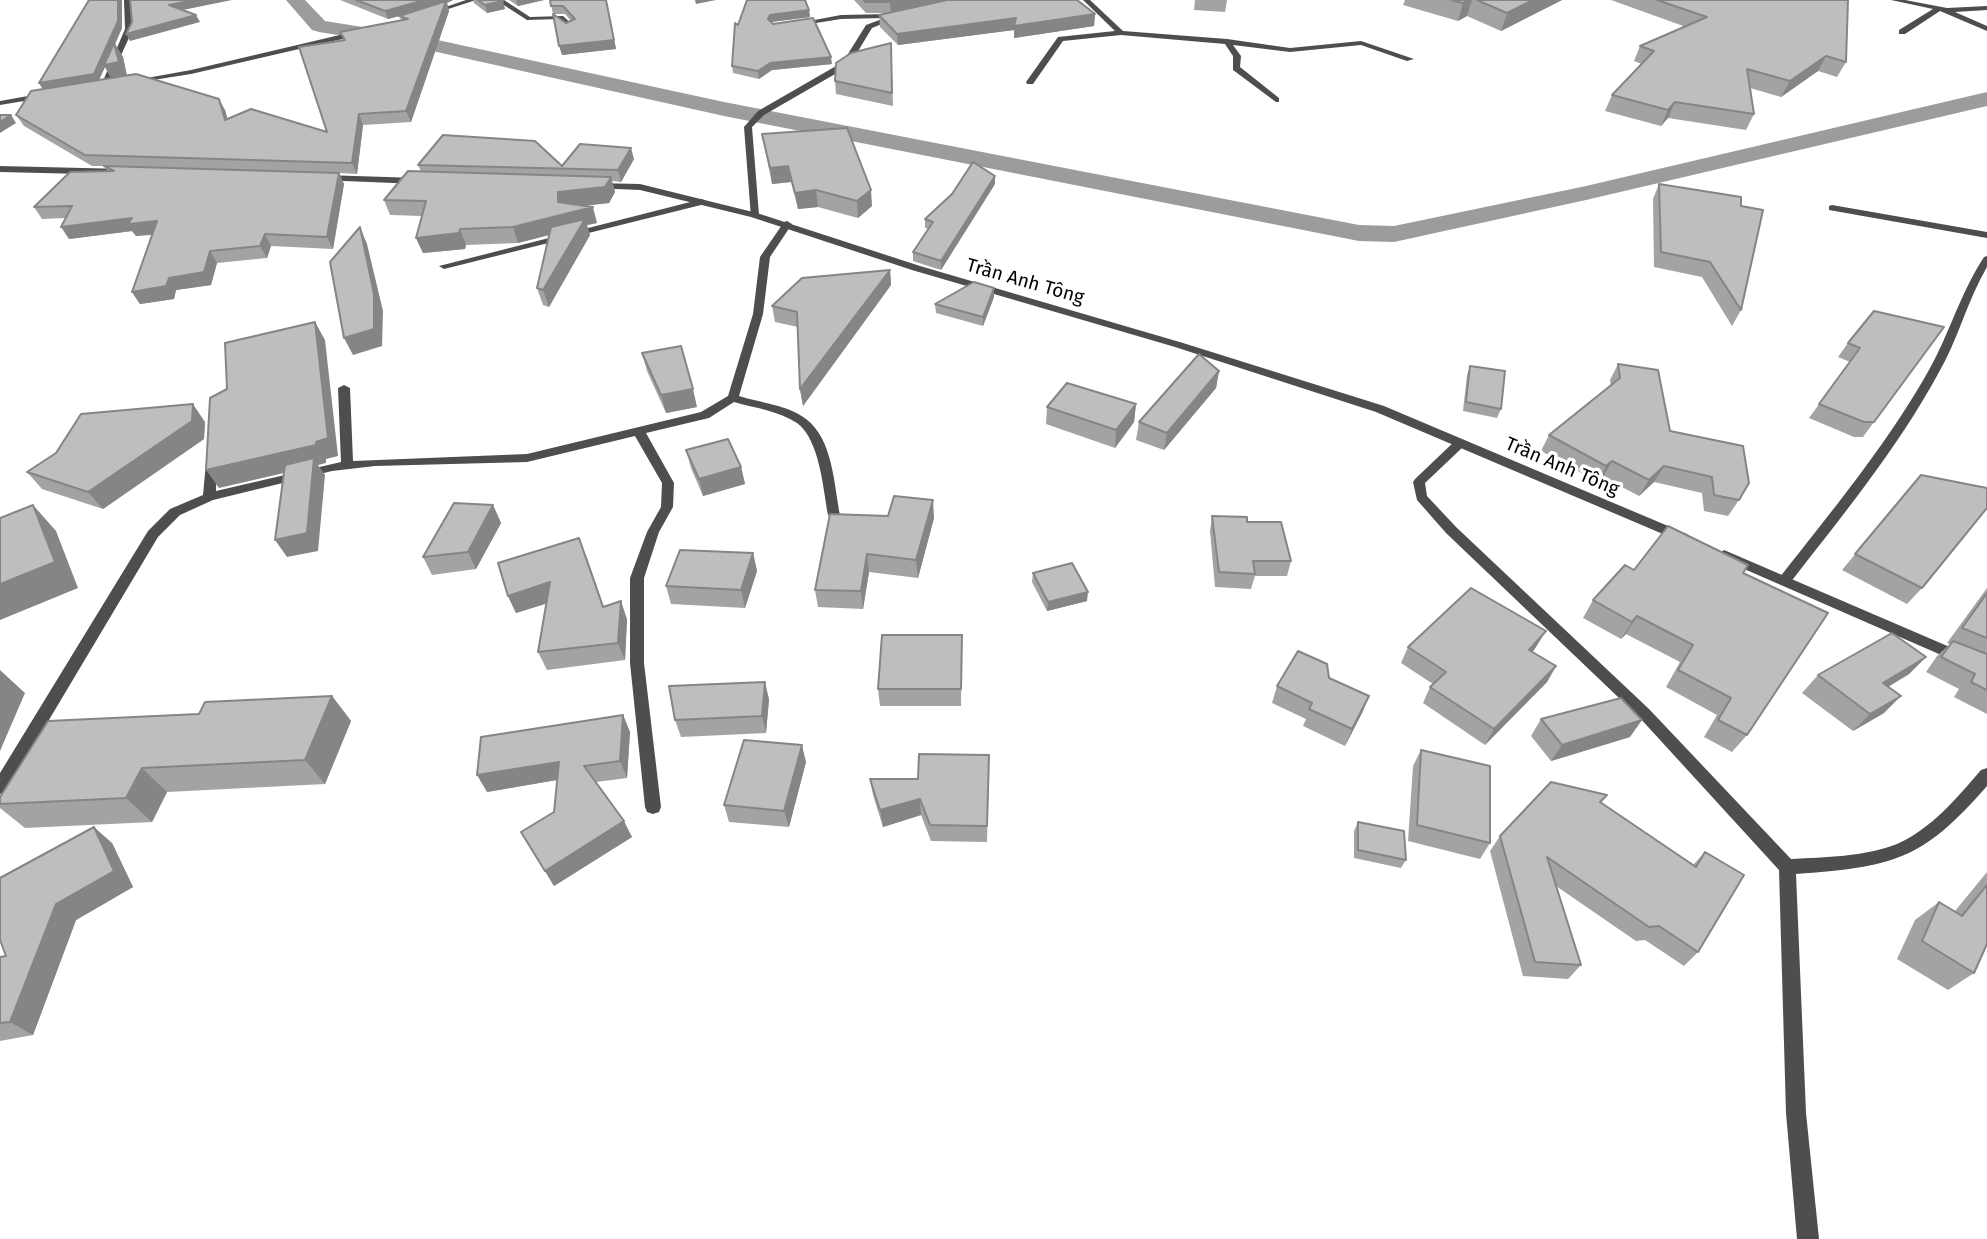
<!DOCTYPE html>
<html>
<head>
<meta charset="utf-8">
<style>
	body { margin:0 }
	canvas { display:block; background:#fff }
</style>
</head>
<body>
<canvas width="1987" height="1239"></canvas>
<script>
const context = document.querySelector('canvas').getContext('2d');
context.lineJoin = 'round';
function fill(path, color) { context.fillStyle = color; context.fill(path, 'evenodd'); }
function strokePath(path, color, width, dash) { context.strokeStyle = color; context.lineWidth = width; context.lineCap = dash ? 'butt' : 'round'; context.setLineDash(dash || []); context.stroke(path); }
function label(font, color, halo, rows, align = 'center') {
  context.font = font + ' "Fira Sans",sans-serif'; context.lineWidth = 7; context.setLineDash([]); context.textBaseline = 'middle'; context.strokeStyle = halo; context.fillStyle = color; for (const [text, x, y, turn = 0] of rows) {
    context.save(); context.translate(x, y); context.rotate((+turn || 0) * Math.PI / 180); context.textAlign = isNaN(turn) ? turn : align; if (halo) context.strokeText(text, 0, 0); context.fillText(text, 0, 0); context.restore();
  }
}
const canal = new Path2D(`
	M286 0H305L325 21 419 36 724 102 1359 225 1394 226 1586 186 1987 92V106L1586 200 1394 242 1359 241 724 116 419 48 319 32 312 30Z`);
const minor = new Path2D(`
	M124 0H130L133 29 107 86 100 88 125 29Z
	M466 0H476L433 14 428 13Z
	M496 0H504L530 17 563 16 575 27 568 29 559 19 527 20Z
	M1083 0H1090L1123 31 1227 39 1290 48 1361 41 1414 59 1407 61 1361 45 1290 52 1233 45 1241 56 1240 67 1279 98V102H1276L1233 70V56L1225 44 1121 35 1063 41 1033 84H1027L1026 82 1058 37 1115 31Z
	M1891 0H1905L1947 8 1987 6V10L1955 12 1987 26V31L1940 11 1905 34H1899V30L1933 9Z
	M888 14 901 16 872 28 849 66 764 115 752 127 759 215 751 217 744 127 758 111 843 62 866 25 885 18 841 19 797 26 793 24 841 15Z
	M361 30 364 34 191 74 134 83 130 81 191 70Z
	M45 93 49 95 48 97 0 105V101Z
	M702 199 707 202 705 204 444 269 439 266Z
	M1832 205 1987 232V238L1829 210V206Z
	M787 221 792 224 770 257 763 314 739 396C761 403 788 405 806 419 833 439 834 485 840 515L834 519 828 515C823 489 820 440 797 423 779 411 755 408 734 402L709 418 646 433 674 483 673 507 659 532 644 578V663L661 807 659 812 653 814 647 812 645 807 630 663V578L647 532 661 507 662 483 635 436 527 462 375 466 332 471 213 500 180 515 158 537 6 792 0 794V773L148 531 170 509 203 495 207 452H215L217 455 216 491 341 462 338 388 344 385 350 388 353 461 527 454 701 412 728 396 753 314 760 257 784 222Z
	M1987 256V267C1967 301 1958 340 1938 374 1897 449 1842 516 1790 583H1780L1778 580 1780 577C1831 512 1884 448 1925 377 1948 339 1959 295 1984 257Z
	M1460 439 1464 440 1466 443 1464 446 1425 483 1427 496 1456 527 1649 709 1791 859C1825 857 1864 857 1897 844 1931 829 1957 798 1981 770L1987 768V786C1922 861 1892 867 1796 874L1806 1113 1819 1239H1797L1786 1113 1779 870 1639 717 1446 533 1417 500 1413 482 1415 479 1456 440Z`);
const tertiary = new Path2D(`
	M0 166 125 169 129 172 125 175 0 172Z
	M323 175 418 178 422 181 418 184 320 180V176Z
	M596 183 640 184 757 213 920 266 1183 343 1384 406 1687 534 1689 537 1682 542 1677 540 1376 412 1175 347 912 270 751 217 640 190 593 188 592 186Z
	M1724 550 1987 663V675L1719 558 1717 555Z`);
const wall = new Path2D(`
	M89 0H122V28L115 44 123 57 127 75 225 110 227 119 327 132 344 40 340 32 401 21 400 16 388 19 340 0H453L447 3 449 11 411 122 363 125 357 174 339 173 344 184 333 249 271 246 267 258 217 263 211 285 176 290 174 299 140 304 132 292 152 235 136 236 132 231 69 239 66 218 42 219 34 207 108 172 105 166H92L24 126 16 115 43 89 39 83ZM105 67 111 78 99 80Z
	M473 0H501L505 9 487 13 474 3Z
	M509 0H544L518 6Z
	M550 0H606L616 49 562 55 566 23 571 21 565 14H553Z
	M854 0H1077L1095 14 1094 26 1014 38V30L898 45 880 27 879 15 888 13H866Z
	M1195 0H1227L1225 12 1194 10Z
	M1405 0H1562L1501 31 1467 16 1458 21 1403 5Z
	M1611 0H1848L1846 62 1837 77 1818 71 1781 97 1750 88 1754 114 1746 130 1668 118 1661 126 1605 111 1612 95 1642 64 1634 61 1640 46 1686 27Z
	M809 10 810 17 771 22 832 64 772 70 759 79 733 73 732 66 738 25Z
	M891 43 893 106 836 94 835 81Z
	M762 134 872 206 858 218 818 207 798 209 791 182 772 184Z
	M634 159 621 182 612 181 615 192 609 203 582 206 597 223 587 225 590 235 549 307 543 305 537 288 549 235 518 243 466 245 465 249 423 253 416 238 422 216 390 215 384 200 421 171 418 165 562 166Z
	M995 184 941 270 913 261V252L929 229 925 228V219Z
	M1659 184 1741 310 1732 326 1702 277 1654 267 1653 199Z
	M890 270 891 285 803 406 800 389 798 327 775 322 772 306Z
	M994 297 983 326 936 313 935 304Z
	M1874 311V422L1863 437H1854L1809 418 1850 362 1838 357 1848 343Z
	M642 353 697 407 666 413 647 371Z
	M1618 364 1670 431 1739 500 1728 516 1704 511 1702 493 1654 482 1639 496 1603 477 1598 482 1541 451 1549 435 1611 386 1610 380Z
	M1470 366 1501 409 1497 418 1463 411 1467 375Z
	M1219 371 1216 388 1164 450 1136 440 1139 422Z
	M1136 404 1134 422 1115 448 1046 424 1047 407Z
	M205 422 204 439 103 509 42 489 27 472Z
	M686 450 741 467 745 484 703 496 691 468Z
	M1921 475 1922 588 1907 604 1842 570Z
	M493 505 501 523 476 569 432 575 423 557Z
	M830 514 934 518 918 578 869 572 863 609 818 607 815 590Z
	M1212 516 1247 522 1291 561 1287 576H1255L1251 589 1215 587 1210 531Z
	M753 553 757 571 745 608 671 604 666 586Z
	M586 555 604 607 627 619 625 660 547 670 538 652 547 603 516 613 508 596Z
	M1634 570 1743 573 1747 735 1732 752 1704 737 1717 715 1666 687 1680 662 1626 634 1621 639 1583 618 1593 600Z
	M1033 573 1087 601 1047 611 1032 582Z
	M1987 588V714L1954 697 1959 689 1926 672 1937 656 1950 644 1947 643Z
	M962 635 961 706H880L878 689Z
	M1408 647H1536L1533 652 1556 666 1547 682 1485 745 1423 703 1430 687 1433 684 1401 663Z
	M1926 657 1909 674 1888 687 1884 713 1853 731 1802 693 1818 675Z
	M1329 678 1369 696 1362 713 1345 746 1303 726 1306 719 1272 703 1277 686Z
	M332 696 351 721 325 784 167 792 152 822 25 828 0 808V797L199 714Z
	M769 699 766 733 681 737 675 720Z
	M623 715 630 732 627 778 596 782 632 837 554 886 521 832 554 812 557 780 487 792Z
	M1541 719 1630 737 1551 761 1531 736Z
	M1421 750 1490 843 1480 859 1408 841 1413 766Z
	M806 762 789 827 729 822 724 805Z
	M989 772 987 842 931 841 921 815 883 827 873 795 870 779H918Z
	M1607 795 1601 803 1693 865 1705 852 1698 952 1684 966 1645 940 1636 941 1556 886 1581 965 1568 979 1523 976 1490 851 1500 836Z
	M1358 822 1406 860 1401 868 1354 858V831Z
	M112 843 133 887 76 920 33 1035 0 1041V957L6 956Z
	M1987 872V944L1974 973 1948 990 1897 959 1915 920 1939 902 1955 911Z`);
const shadedWall = new Path2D(`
	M118 0H122V28L115 44 123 57 127 77 112 80 105 67 98 82 44 91 39 83Z
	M195 0H232L173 12 169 5Z
	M425 0H453L447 3 449 11 411 122 406 111 445 3 388 19 385 11Z
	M516 0H544L518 6Z
	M606 0 616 49 562 55 559 46Z
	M695 0H716L696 4Z
	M900 0H958L891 13 890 2Z
	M1469 0H1472L1467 16 1458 21 1463 3Z
	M1533 0H1562L1501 31 1507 13Z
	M503 1 505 9 487 13 485 5Z
	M809 10 810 17 771 22 768 19 770 15Z
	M1095 14 1094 26 1014 38V30L898 45 897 34 1016 18Z
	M196 15 200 22 130 41 126 34Z
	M1826 56 1818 71 1781 97 1790 81Z
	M831 57 832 64 772 70 759 79 758 71 770 63Z
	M219 99 225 110 231 131 225 120Z
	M1675 102 1668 118 1661 126 1668 110Z
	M359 114 363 125 357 174 352 163Z
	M11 115 16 123 0 133V122Z
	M631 148 634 159 621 182 618 170Z
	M788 166 791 182 772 184 770 168Z
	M339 173 344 184 333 249 327 237Z
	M995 176V184L941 270V261Z
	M611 177 615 192 609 203 563 208 593 207 597 223 587 225 590 235 549 307 543 290 580 227 518 243 513 227 558 202V192Z
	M816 190 818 207 798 209 795 193Z
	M871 190 872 206 858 218 857 201Z
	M132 218 157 221 164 233 136 236 132 231 69 239 61 227Z
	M360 227 367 244 383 311 382 346 353 355 344 338Z
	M460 229 466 245 465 249 423 253 416 238Z
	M265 234 271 246 267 258 260 246Z
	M210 251 217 263 211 285 176 290 174 299 140 304 132 292 169 278Z
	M890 270 891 285 803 406 800 389Z
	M994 288V297L983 326V317Z
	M315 322 325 340 338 456 326 459V463L318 465 325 475 318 551 287 557 275 540 314 466 219 488 206 470Z
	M1219 371 1216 388 1164 450 1167 433Z
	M693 389 697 407 666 413 661 395Z
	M193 404 205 422 204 439 103 509 88 492Z
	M1136 404 1134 422 1115 448 1116 430Z
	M1612 461 1603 477 1598 482 1606 466Z
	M1664 466 1654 482 1639 496 1649 480Z
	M741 467 745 484 703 496 699 479Z
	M933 500 934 518 918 578 916 560Z
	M33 505 56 531 78 588 0 620V584Z
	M493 505 501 523 476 569 468 552Z
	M753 553 757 571 745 608 741 590Z
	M867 554 869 572 863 609 861 591Z
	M550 582 558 600 516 613 508 596Z
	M1088 592 1087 601 1047 611 1048 602Z
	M621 601 627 619 625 660 618 643Z
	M1637 616 1626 634 1621 639 1632 622Z
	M1546 631 1536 647 1520 666 1529 650Z
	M1926 657 1909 674 1866 700 1883 683Z
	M1556 666 1547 682 1485 745 1494 729Z
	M0 670 25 693 0 751Z
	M765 682 769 699 766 733 762 716Z
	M332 696 351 721 325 784 305 760Z
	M1369 696 1362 713 1345 746 1352 729Z
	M1901 696 1884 713 1853 731 1870 714Z
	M623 715 630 732 627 778 620 761Z
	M1642 720 1630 737 1551 761 1562 745Z
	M802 745 806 762 789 827 784 811Z
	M559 762 568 778 487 792 477 775Z
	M142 768 167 792 152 822 126 798Z
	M920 799 921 815 883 827 880 810Z
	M624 821 632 837 554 886 545 871Z
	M94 827 112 843 133 887 76 920 33 1035 10 1022 56 904Z`);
const building = new Path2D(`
	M89 0H118V21L94 74 39 83Z
	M130 0H195L169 5 196 15 126 34 132 22Z
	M356 0H425L385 11Z
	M478 0H501L503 1 485 5Z
	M550 0H606L614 40 559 46 553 14 566 23 575 19 563 6H551Z
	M747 0H805L809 10 770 15 768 19 773 24 813 18 831 57 770 63 758 71 732 66 735 23 738 25Z
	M864 0H900L890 2H865Z
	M947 0H1077L1095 14 1014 26 1016 18 897 34 879 15Z
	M1451 0H1469L1463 3Z
	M1477 0H1533L1507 13Z
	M1657 0H1848L1846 62 1826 56 1790 81 1747 69 1754 114 1675 102 1668 110 1612 95 1654 51 1640 46 1707 17Z
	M446 1 406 111 359 114 352 163 85 155 16 115 31 91 136 74 219 99 225 120 251 109 327 132 299 47 345 40 340 32 408 19 399 16Z
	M114 43 119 62 104 65Z
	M891 43 892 93 835 81 836 63 851 53Z
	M0 115H11L0 122Z
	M847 128 871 190 857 201 816 190 795 193 788 166 770 168 762 134Z
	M443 135 535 141 562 166 580 144 631 148 618 170 418 165Z
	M973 162 995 176 941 261 913 252 933 222 925 219 952 194Z
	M104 166 339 173 327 237 265 234 260 246 210 251 204 272 169 278 166 286 132 292 157 221 128 224 132 218 61 227 72 206 34 207 70 172 114 171Z
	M408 171 611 177 605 187 558 192V202L593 207 513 227 460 229 459 233 416 238 426 201 384 200Z
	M1659 184 1741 197V206L1763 210 1741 310 1710 262 1661 252Z
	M585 219 543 290 537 288 551 227Z
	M360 227 374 294V329L344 338 330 262Z
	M890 270 800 389 797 312 772 306 802 278Z
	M974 282 994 288 983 317 935 304Z
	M1874 311 1944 327 1874 422H1864L1819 404 1860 348 1848 343Z
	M315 322 328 438 316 442V445L206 470 210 398 227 389 225 343Z
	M681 346 693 389 661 395 642 353Z
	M1199 354 1219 371 1167 433 1139 422Z
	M1618 364 1658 370 1670 431 1743 446 1749 483 1739 500 1714 495 1712 477 1664 466 1649 480 1612 461 1606 466 1549 435 1620 378Z
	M1470 366 1505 371 1501 409 1466 402Z
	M1067 383 1136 404 1116 430 1047 407Z
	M193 404 192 421 88 492 27 472 56 453 81 414Z
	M728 439 741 467 699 479 686 450Z
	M314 458 307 533 275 540 285 465Z
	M1921 475 1987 488V508L1922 588 1855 554Z
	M894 496 933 500 916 560 867 554 861 591 815 590 830 514 888 516Z
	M454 503 493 505 468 552 423 557Z
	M33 505 55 562 0 584V518Z
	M1212 516 1247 517V522H1281L1291 561H1253L1255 574 1219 572Z
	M1668 526 1748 565 1743 573 1828 613 1747 735 1718 720 1731 698 1678 670 1693 645 1637 616 1632 622 1593 600 1625 565 1634 570Z
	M579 538 603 607 621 601 618 643 538 652 550 582 508 596 498 563Z
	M680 550 753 553 741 590 666 586Z
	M1072 563 1088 592 1048 602 1033 573Z
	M1471 588 1546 631 1529 650 1556 666 1494 729 1430 687 1446 672 1408 647Z
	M1987 593V638L1962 628Z
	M1892 633 1926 657 1883 683 1901 696 1870 714 1818 675Z
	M882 635H962L961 689H878Z
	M1953 641 1987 654V690L1971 682 1975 674 1941 657Z
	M1298 651 1327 664 1329 678 1369 696 1352 729 1309 709 1312 703 1277 686Z
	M765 682 762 716 675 720 669 686Z
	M332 696 305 760 142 768 126 798 0 804V797L48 721 199 714 205 702Z
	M1621 698 1642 720 1562 745 1541 719Z
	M623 715 620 761 584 766 624 821 545 871 521 832 554 812 559 762 477 775 481 737Z
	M744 740 802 745 784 811 724 805Z
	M1421 750 1490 766V843L1417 825Z
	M919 754 989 755 987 826 930 825 920 799 880 810 870 779H918Z
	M1551 782 1607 795 1600 802 1696 867 1705 852 1744 875 1698 952 1659 926 1649 927 1547 857 1581 965 1535 962 1500 836Z
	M1358 822 1404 831 1406 860 1358 850Z
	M94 827 114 871 56 904 10 1022 0 1023V957L6 956 0 940V878Z
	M1987 885V944L1974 973 1922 941 1939 902 1962 916Z`);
const farStreetnames = [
	["Trần Anh Tông",1025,282,16],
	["Trần Anh Tông",1562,467,23]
];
fill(canal, '#9c9c9c');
fill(minor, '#4e4e4e');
fill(tertiary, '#4e4e4e');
fill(wall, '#a3a3a3');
fill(shadedWall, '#858585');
fill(building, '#bebebe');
strokePath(building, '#858585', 2);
label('19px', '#000', '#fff', farStreetnames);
</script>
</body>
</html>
